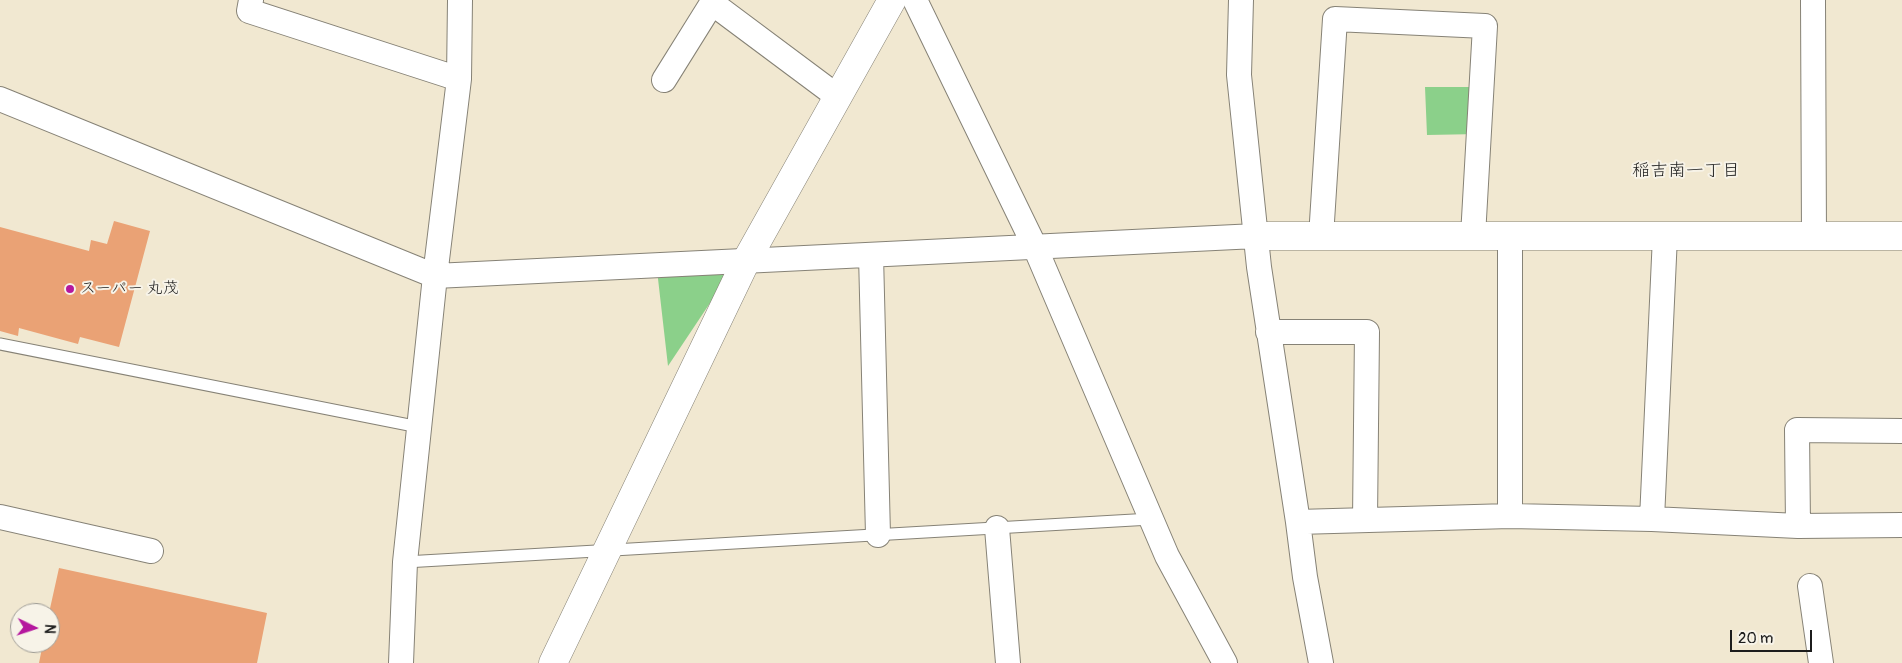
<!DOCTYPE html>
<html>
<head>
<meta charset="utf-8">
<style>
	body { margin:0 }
	#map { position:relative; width:1902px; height:663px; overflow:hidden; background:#f1e8d1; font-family:Pangolin,sans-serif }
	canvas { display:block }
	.north { position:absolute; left:10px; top:603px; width:50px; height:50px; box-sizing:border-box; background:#f7f3e8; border:1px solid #9f9d96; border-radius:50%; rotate:94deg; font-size:14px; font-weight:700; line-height:20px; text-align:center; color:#1c1c1c }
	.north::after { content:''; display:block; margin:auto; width:18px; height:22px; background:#b5179e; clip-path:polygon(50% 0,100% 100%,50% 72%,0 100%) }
	.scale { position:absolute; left:1730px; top:630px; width:82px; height:22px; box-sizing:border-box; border:2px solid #1c1c1c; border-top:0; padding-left:6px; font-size:15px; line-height:18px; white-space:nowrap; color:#1c1c1c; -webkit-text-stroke:4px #f7f3e8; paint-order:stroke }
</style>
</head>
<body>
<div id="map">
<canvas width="1902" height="663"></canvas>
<div class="north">N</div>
<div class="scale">20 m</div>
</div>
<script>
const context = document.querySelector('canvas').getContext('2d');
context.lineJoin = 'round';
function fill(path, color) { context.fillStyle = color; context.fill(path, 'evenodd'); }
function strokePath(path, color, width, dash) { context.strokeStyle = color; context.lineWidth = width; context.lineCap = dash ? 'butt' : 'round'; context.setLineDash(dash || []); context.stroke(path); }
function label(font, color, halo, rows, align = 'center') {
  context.font = font + ' Pangolin,"Klee One",sans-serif'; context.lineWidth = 4; context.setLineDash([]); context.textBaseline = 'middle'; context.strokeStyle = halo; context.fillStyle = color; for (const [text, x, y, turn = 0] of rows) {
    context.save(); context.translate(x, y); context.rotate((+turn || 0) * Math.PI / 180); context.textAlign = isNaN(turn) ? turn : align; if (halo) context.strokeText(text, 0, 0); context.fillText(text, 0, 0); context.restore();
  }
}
const green = new Path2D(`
	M1425 87H1480L1479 134 1427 135Z
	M736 264 668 366 657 270Z`);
const building = new Path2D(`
	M114 221 150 231 119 347 80 337 78 344 19 328 18 336 0 331V227L89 251 91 240 107 244Z
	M59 568 267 613 257 663H39L43 643H50L49 613Z`);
const service = new Path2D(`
	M0 344 419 427
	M405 562 1151 519`);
const minor = new Path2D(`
	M251 0 249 11 459 79
	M713 0 712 3 838 97
	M915 0 1035 247 1167 556 1225 663
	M1241 0 1239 75 1259 267 1298 522 1305 577 1321 663
	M1813 0 1814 236
	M664 80 712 3
	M0 99 435 276 459 79 460 0
	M1321 237 1335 19 1485 26 1473 236
	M871 255 878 535
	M1268 332H1367L1365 520
	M1510 516V236
	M0 517 151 551
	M1652 519 1665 236
	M1298 522 1510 516 1652 519 1798 526 1902 525
	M1798 526 1797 430 1902 431
	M997 528 1008 663
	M1810 586 1821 663
	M401 663 405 562 435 276 1256 236`);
const tertiary = new Path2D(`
	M1256 236H1902
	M553 663 746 261 892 0`);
const markers = [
	[70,289,5,"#b5179e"]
];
const poiNames = [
	["スーパー 丸茂",80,289]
];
const neighbourhoodNames = [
	["稲吉南一丁目",1686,171]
];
fill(green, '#8bd08a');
fill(building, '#eaa275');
strokePath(service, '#868276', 13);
strokePath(minor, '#868276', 26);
strokePath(tertiary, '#868276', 29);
strokePath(service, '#fff', 11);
strokePath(minor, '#fff', 24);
strokePath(tertiary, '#fff', 28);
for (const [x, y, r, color] of markers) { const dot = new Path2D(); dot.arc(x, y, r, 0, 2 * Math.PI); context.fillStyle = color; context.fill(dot); strokePath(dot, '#f7f3e8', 2); }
label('16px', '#1c1c1c', '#f7f3e8', poiNames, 'left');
label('18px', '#1c1c1c', '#f7f3e8', neighbourhoodNames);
</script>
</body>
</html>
